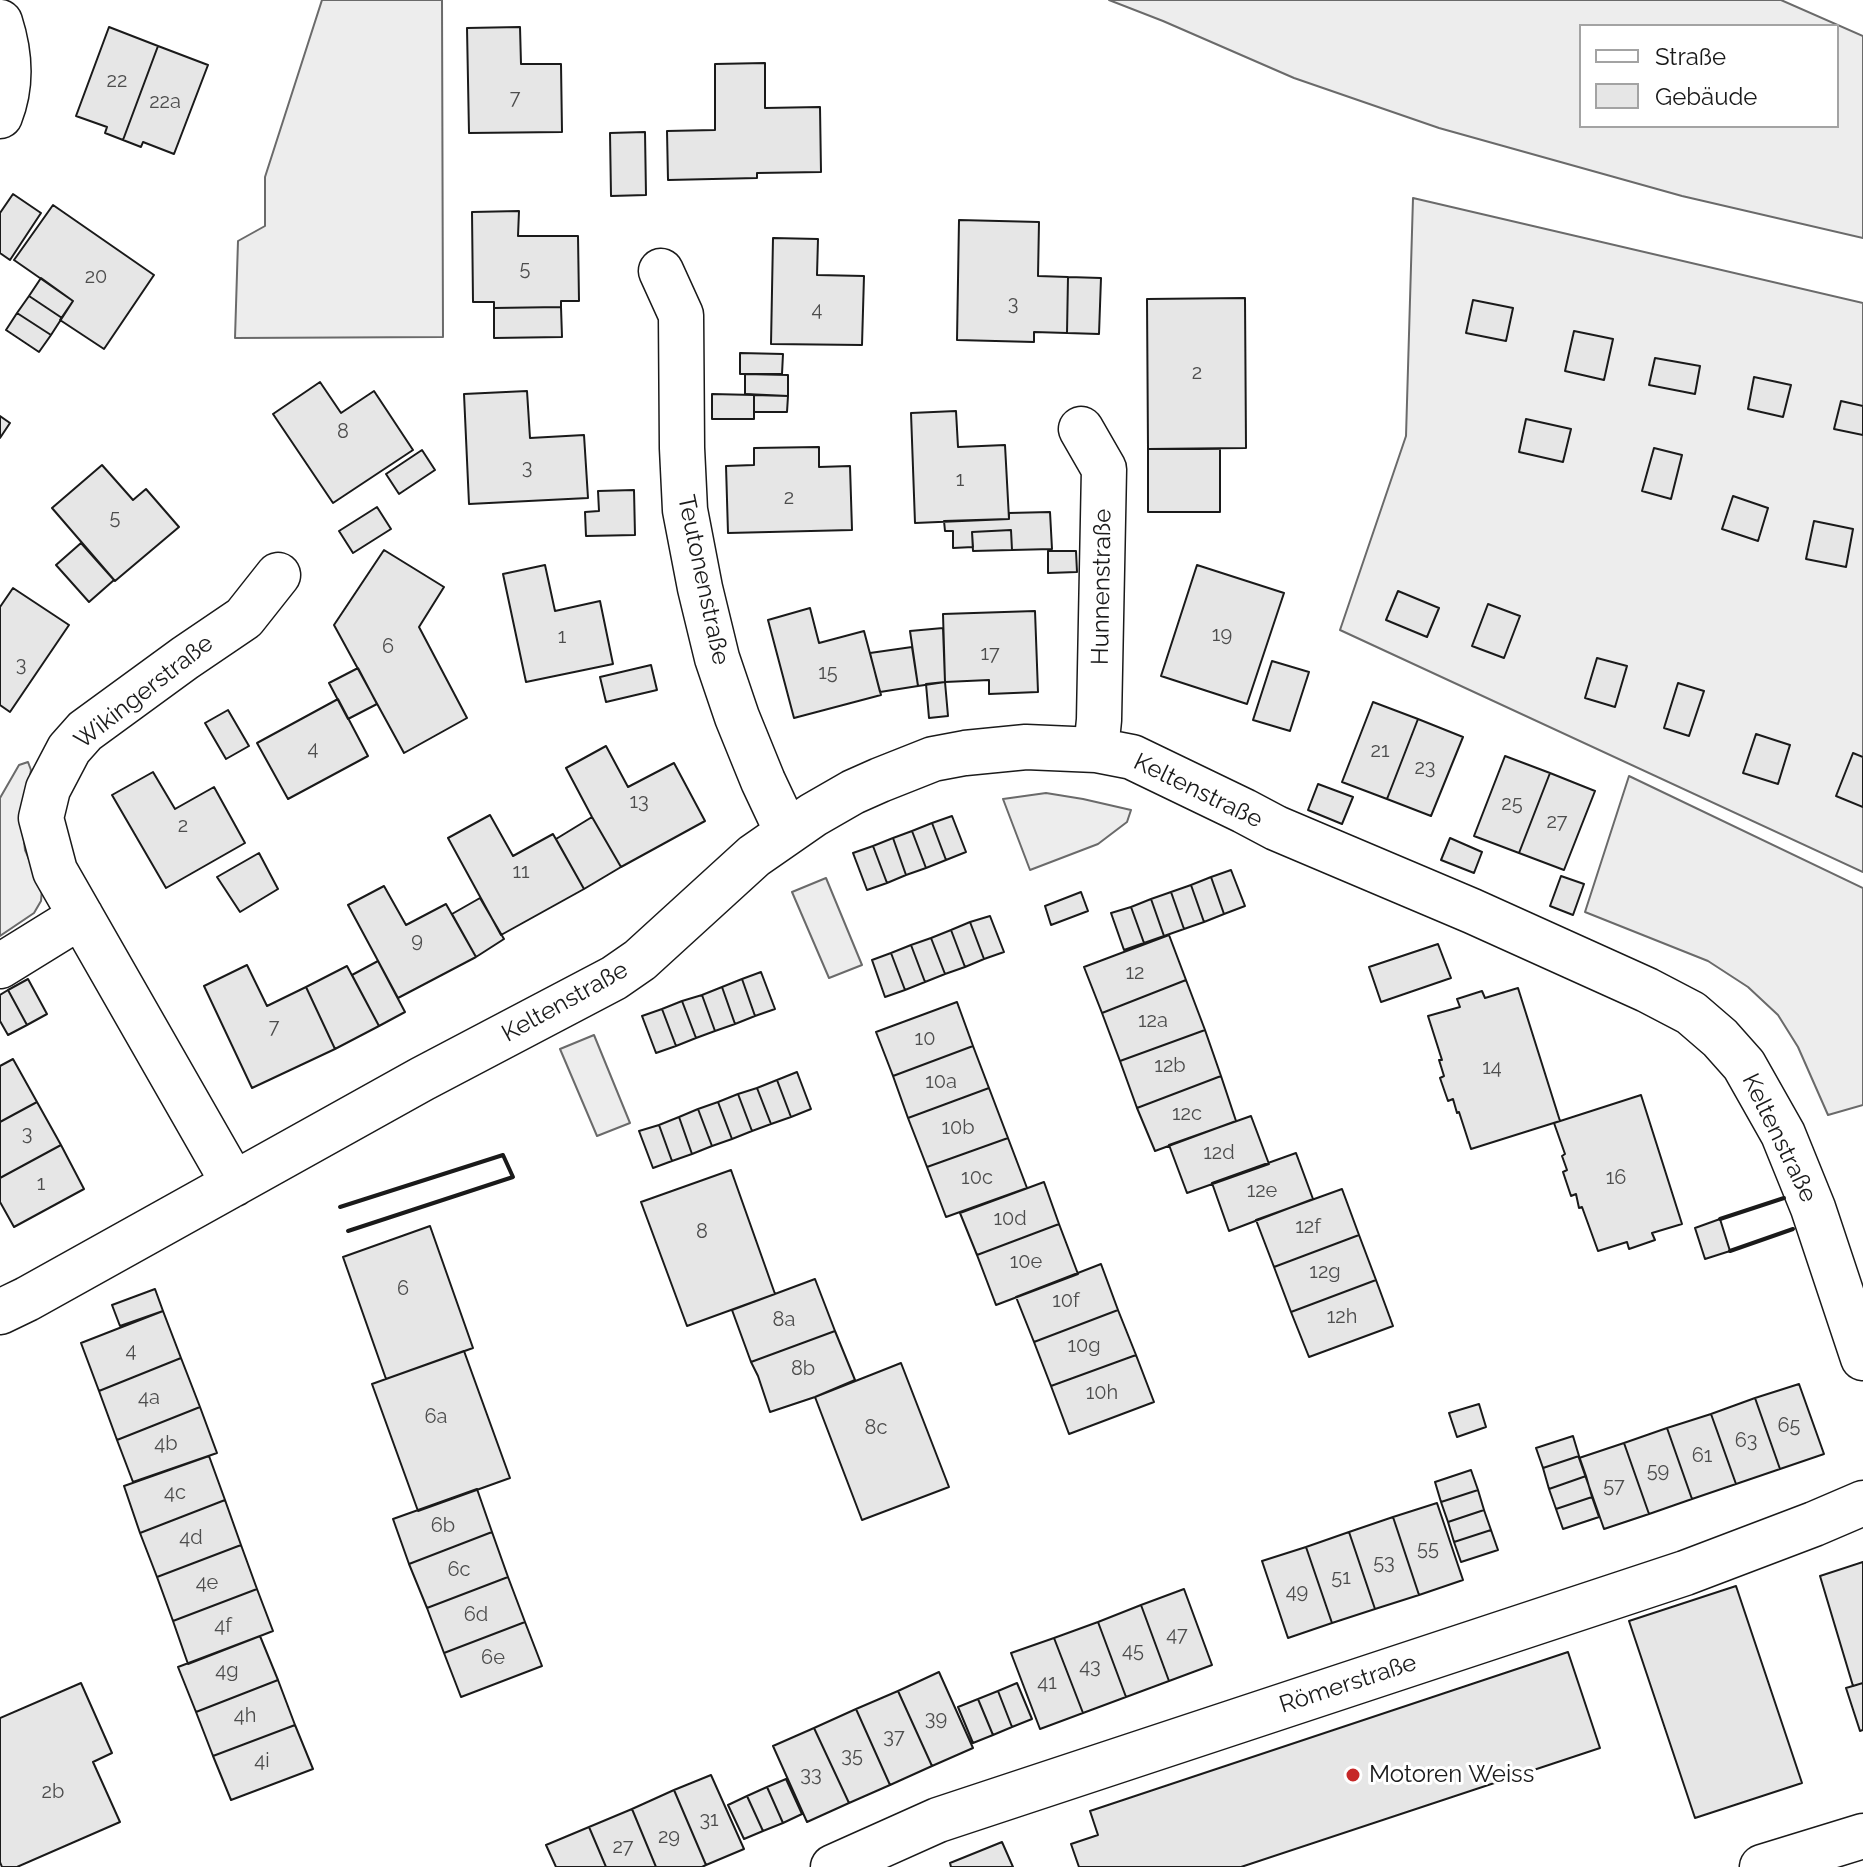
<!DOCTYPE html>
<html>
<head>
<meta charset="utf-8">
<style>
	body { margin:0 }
	#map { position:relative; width:1863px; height:1867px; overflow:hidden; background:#fff; font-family:Raleway,sans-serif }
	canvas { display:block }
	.legend { position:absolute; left:1579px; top:24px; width:260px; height:104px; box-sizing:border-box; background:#fff; border:2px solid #a3a3a3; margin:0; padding:10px 14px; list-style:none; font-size:24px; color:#1a1a1a }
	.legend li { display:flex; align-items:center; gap:16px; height:40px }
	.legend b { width:40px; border:2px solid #a3a3a3 }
</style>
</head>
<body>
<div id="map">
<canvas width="1863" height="1867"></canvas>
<ul class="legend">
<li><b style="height:10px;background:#fff"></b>Straße</li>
<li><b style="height:22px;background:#e6e6e6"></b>Gebäude</li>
</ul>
</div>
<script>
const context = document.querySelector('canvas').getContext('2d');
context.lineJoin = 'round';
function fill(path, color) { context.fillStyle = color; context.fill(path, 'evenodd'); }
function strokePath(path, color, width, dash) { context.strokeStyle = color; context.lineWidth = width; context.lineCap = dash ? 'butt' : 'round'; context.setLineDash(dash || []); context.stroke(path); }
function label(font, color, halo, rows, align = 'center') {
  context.font = font + ' Raleway,sans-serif'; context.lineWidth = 6; context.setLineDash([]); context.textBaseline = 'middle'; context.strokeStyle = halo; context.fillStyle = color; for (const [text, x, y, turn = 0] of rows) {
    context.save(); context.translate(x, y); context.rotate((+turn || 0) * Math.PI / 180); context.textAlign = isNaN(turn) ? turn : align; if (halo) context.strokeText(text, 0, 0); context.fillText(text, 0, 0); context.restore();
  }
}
const built = new Path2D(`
	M322 0H442L443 337 235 338 238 241 265 226V177Z
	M1109 0H1781L1863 36V238L1682 196 1439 128 1294 78 1163 21ZM1581 26H1837V126H1581Z
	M1413 198 1863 303V872L1340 630 1406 436Z
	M28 762 31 770 22 823 25 850 42 889 41 901 34 913 0 936V798L19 765Z
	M1629 776 1863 888V1105L1828 1115 1798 1047 1778 1015 1748 987 1708 961 1585 912Z
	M1046 793 1083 799 1131 810 1127 822 1098 844 1030 870 1003 799Z
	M826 878 862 965 829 978 792 892Z
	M594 1035 630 1123 597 1136 560 1049Z`);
const building = new Path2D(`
	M109 27 158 46 123 140 105 133 107 127 76 116Z
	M520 27 521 64H561L562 132 469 133 467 28Z
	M158 46 208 65 174 154 143 142 141 147 123 140Z
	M765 63V108L820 107 821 172 757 173V178L668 180 667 131 715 130V64Z
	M645 132 646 195 611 196 610 133Z
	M13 194 41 213 10 260 0 253V213Z
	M53 205 154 275 104 349 60 320 73 301 14 260Z
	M519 211 518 236H578L579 301H561V307L494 308V302H473L472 212Z
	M959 220 1039 222 1038 276 1068 277 1067 333 1034 332V342L957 340Z
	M773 238 818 239 817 275 864 276 862 345 771 344Z
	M1068 277 1101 278 1099 334 1067 333Z
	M41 278 73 301 62 318 29 296Z
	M29 296 62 318 51 335 17 313Z
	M1245 298 1246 448 1148 449 1147 299Z
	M1473 300 1513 308 1506 341 1466 333Z
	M561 307 562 337 494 338V308Z
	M17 313 51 335 39 352 6 330Z
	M1574 331 1613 339 1604 380 1565 371Z
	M740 353 783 354 782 374H740Z
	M1655 358 1700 366 1695 394 1649 385Z
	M745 374 788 375V396L745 394Z
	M1754 377 1791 385 1783 417 1748 409Z
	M320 382 341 413 374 391 413 450 333 503 273 414Z
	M527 391 530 438 584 435 588 498 469 504 464 394Z
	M712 394 754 395V419H712Z
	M754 395 788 396 787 412H754Z
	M1841 401 1863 406V435L1834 429Z
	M956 411 958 447 1005 445 1009 519 915 523 911 413Z
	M0 416 10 423 0 438Z
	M1526 419 1571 429 1563 462 1519 452Z
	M819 447V467L850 466 852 530 728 533 726 466 754 465V448Z
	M1654 448 1682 455 1671 499 1642 491Z
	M1148 449H1220V512H1148Z
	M422 450 435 470 399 494 386 474Z
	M102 465 133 500 146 489 179 527 115 581 52 508Z
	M634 490 635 535 586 536 585 512 599 511 598 491Z
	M1733 496 1768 508 1758 541 1722 529Z
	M377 507 391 529 353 553 339 531Z
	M1050 512 1052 549 1012 550 1011 530 972 532 973 547 953 548V531H945L944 521 1009 519V513Z
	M1814 521 1853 529 1846 567 1806 559Z
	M1011 530 1012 550 973 551 972 532Z
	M81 543 114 580 89 602 56 565Z
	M384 550 444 587 419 627 467 718 404 753 334 625Z
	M1048 551H1076L1077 572 1048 573Z
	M545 565 555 611 600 601 613 664 526 682 503 574Z
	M1197 565 1284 593 1247 704 1161 676Z
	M13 588 69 625 10 712 0 705V607Z
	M1398 591 1439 608 1427 637 1386 620Z
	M1488 604 1520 616 1504 658 1472 646Z
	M810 608 819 643 864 631 881 695 794 718 768 620Z
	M1035 611 1038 692 989 694V680L945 682 943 614Z
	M943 628 945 682 918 686 910 631Z
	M912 647 918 686 880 692 870 653Z
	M1597 658 1627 666 1615 707 1585 698Z
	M1272 661 1309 672 1290 731 1253 720Z
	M651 665 657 690 606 702 600 677Z
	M358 668 377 704 348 719 329 683Z
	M945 682 948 716 929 718 926 684Z
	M1678 683 1704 691 1689 736 1664 728Z
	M338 699 368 756 288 799 257 743Z
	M1373 702 1418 719 1387 799 1342 782Z
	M228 710 249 746 226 759 205 723Z
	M1418 719 1463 737 1431 816 1387 799Z
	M1756 734 1790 745 1778 784 1743 773Z
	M606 746 628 787 674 763 705 821 621 867 592 817 566 768Z
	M1853 753 1863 757V807L1836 796Z
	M1505 756 1550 773 1519 853 1474 836Z
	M153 772 175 809 214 787 245 843 166 888 112 795Z
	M1550 773 1595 791 1564 870 1519 853Z
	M1318 784 1353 797 1342 824 1308 810Z
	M490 815 513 856 553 834 584 889 501 935 448 838Z
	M952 816 966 852 946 860 932 823Z
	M592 817 621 867 584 889 556 839Z
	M932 823 946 860 926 868 912 831Z
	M912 831 926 868 906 875 893 838Z
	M893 838 906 875 887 883 873 846Z
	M1450 838 1482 852 1474 873 1441 860Z
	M873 846 887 883 867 890 853 853Z
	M259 853 278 889 240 912 217 877Z
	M1231 870 1245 906 1224 914 1211 877Z
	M1561 876 1584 884 1573 915 1550 906Z
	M1211 877 1224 914 1204 922 1191 885Z
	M1191 885 1204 922 1184 929 1171 892Z
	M384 886 406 925 446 904 476 957 398 998 348 905Z
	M1081 892 1088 911 1051 925 1045 906Z
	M1171 892 1184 929 1164 936 1151 899Z
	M480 898 504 939 476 957 452 914Z
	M1151 899 1164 936 1144 943 1131 907Z
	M1131 907 1144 943 1124 950 1111 913Z
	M990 916 1004 952 984 959 970 922Z
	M970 922 984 959 965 967 951 930Z
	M951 930 965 967 945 974 931 938Z
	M1169 935 1186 980 1102 1013 1084 967Z
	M931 938 945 974 925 982 911 945Z
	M1438 944 1451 978 1381 1002 1369 967Z
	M911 945 925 982 905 990 891 953Z
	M891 953 905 990 885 997 872 960Z
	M378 961 405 1012 379 1026 352 975Z
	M247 965 267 1006 306 987 335 1049 252 1088 204 986Z
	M347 966 379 1026 335 1049 306 987Z
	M761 972 775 1009 755 1016 742 979Z
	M28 979 47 1014 27 1025 8 990Z
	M742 979 755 1016 735 1024 722 987Z
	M1186 980 1205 1030 1120 1061 1102 1013Z
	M722 987 735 1024 715 1031 702 995Z
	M1518 988 1560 1121 1471 1149 1459 1112 1457 1113 1453 1099 1448 1101 1440 1078 1444 1076 1439 1060H1442L1428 1016 1460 1007 1457 999 1482 991 1485 998Z
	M8 990 27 1025 8 1035 0 1021V995Z
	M702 995 715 1031 696 1038 682 1001Z
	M682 1001 696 1038 676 1046 662 1009Z
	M957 1002 973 1046 893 1076 876 1032Z
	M662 1009 676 1046 656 1053 642 1016Z
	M1205 1030 1221 1076 1137 1108 1120 1061Z
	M973 1046 989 1088 908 1118 893 1076Z
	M13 1059 37 1102 0 1122V1066Z
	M797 1072 811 1109 791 1117 777 1080Z
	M1221 1076 1236 1121 1155 1151 1137 1108Z
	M777 1080 791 1117 771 1124 757 1088Z
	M757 1088 771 1124 752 1131 738 1094Z
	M989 1088 1008 1138 927 1167 908 1118Z
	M738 1094 752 1131 732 1139 718 1102Z
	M1641 1095 1682 1224 1652 1233 1655 1240 1629 1249 1627 1242 1598 1251 1582 1207 1579 1208 1576 1194 1571 1196 1563 1172 1567 1170 1562 1156 1565 1154 1554 1123Z
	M37 1102 61 1145 0 1178V1122Z
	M718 1102 732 1139 712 1146 698 1109Z
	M698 1109 712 1146 692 1154 679 1117Z
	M1251 1116 1269 1164 1187 1193 1169 1145Z
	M679 1117 692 1154 672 1161 659 1125Z
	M659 1125 672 1161 653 1168 639 1131Z
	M1008 1138 1027 1188 946 1217 927 1167Z
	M61 1145 84 1189 14 1227 0 1202V1178Z
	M1296 1153 1313 1199 1229 1231 1212 1183Z
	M731 1170 775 1294 687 1326 641 1202Z
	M1044 1182 1059 1224 977 1255 960 1213Z
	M1342 1189 1359 1235 1274 1267 1256 1220Z
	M1720 1219 1730 1251 1705 1259 1695 1228Z
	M1059 1224 1078 1274 996 1305 977 1255Z
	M430 1226 473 1348 386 1379 343 1257Z
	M1359 1235 1376 1280 1291 1312 1274 1267Z
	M1101 1264 1118 1310 1034 1342 1016 1297Z
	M815 1279 835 1331 751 1362 732 1310Z
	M1376 1280 1393 1326 1309 1357 1291 1312Z
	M155 1289 163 1311 120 1326 112 1305Z
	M1118 1310 1136 1355 1051 1386 1034 1342Z
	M163 1311 181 1358 99 1391 81 1343Z
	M835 1331 855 1380 815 1397 770 1412 758 1376 751 1362Z
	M464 1351 510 1478 418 1511 372 1384Z
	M1136 1355 1154 1402 1069 1434 1051 1386Z
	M181 1358 200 1407 117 1440 99 1391Z
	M901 1363 949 1487 862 1520 815 1397Z
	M1799 1384 1824 1454 1780 1469 1755 1398Z
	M1755 1398 1780 1469 1736 1484 1711 1414Z
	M1479 1404 1486 1427 1457 1437 1449 1413Z
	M200 1407 217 1453 133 1482 117 1440Z
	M1711 1414 1736 1484 1692 1499 1667 1428Z
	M1667 1428 1692 1499 1649 1514 1624 1443Z
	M1573 1436 1579 1456 1543 1468 1536 1448Z
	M1624 1443 1649 1514 1604 1529 1579 1458Z
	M209 1456 225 1500 140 1533 124 1486Z
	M1579 1456 1586 1476 1549 1489 1543 1468Z
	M1471 1470 1478 1490 1441 1502 1435 1482Z
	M1586 1476 1592 1497 1556 1509 1549 1489Z
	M477 1489 492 1532 409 1564 393 1519Z
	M1478 1490 1484 1510 1448 1522 1441 1502Z
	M1592 1497 1599 1517 1563 1529 1556 1509Z
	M225 1500 241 1545 157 1577 140 1533Z
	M1437 1503 1463 1580 1419 1595 1393 1517Z
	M1484 1510 1491 1530 1454 1542 1448 1522Z
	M1393 1517 1419 1595 1375 1609 1349 1532Z
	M1491 1530 1498 1550 1461 1562 1454 1542Z
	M492 1532 508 1577 427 1608 409 1564Z
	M1349 1532 1375 1609 1332 1623 1306 1547Z
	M241 1545 257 1589 173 1621 157 1577Z
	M1306 1547 1332 1623 1288 1638 1262 1561Z
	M1863 1562V1683L1853 1686 1820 1576Z
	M508 1577 525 1622 444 1653 427 1608Z
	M1736 1586 1802 1783 1695 1818 1629 1621Z
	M257 1589 273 1631 188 1664 173 1621Z
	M1184 1589 1212 1665 1169 1681 1141 1605Z
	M1141 1605 1169 1681 1126 1697 1098 1622Z
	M525 1622 542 1666 461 1697 444 1653Z
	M1098 1622 1126 1697 1083 1713 1054 1638Z
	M260 1636 278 1680 196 1712 178 1667Z
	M1054 1638 1083 1713 1040 1729 1011 1653Z
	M1568 1652 1600 1748 1241 1867H1079L1071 1844 1098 1835 1090 1811Z
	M939 1672 973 1748 932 1766 898 1691Z
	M278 1680 295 1725 213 1756 196 1712Z
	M81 1683 112 1753 93 1762 120 1822 17 1867H2L0 1862V1718Z
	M1017 1683 1032 1719 1012 1727 998 1691Z
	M1863 1683V1730L1860 1731 1846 1688Z
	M898 1691 932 1766 890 1785 856 1709Z
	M998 1691 1012 1727 993 1735 978 1699Z
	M978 1699 993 1735 973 1743 958 1707Z
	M856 1709 890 1785 849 1803 814 1728Z
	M295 1725 313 1769 231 1800 213 1756Z
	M814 1728 849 1803 807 1822 773 1746Z
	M711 1775 744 1849 706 1865 674 1790Z
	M786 1779 802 1814 783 1823 767 1787Z
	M767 1787 783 1823 763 1831 747 1796Z
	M674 1790 706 1865 702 1867H656L632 1809Z
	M747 1796 763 1831 744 1839 728 1805Z
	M632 1809 656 1867H606L589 1827Z
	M589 1827 606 1867H556L546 1845Z
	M1002 1842 1013 1867H951L950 1863Z`);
const street = new Path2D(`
	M0 22C10 53 12 86 0 116
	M661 271 681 315 682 448 685 510 700 588 717 658 737 717 763 781 787 832
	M1081 429 1104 469 1099 720 1096 750
	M0 966 81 916
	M234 1184 55 871 41 818 48 789 69 749 85 731 185 658 244 618 278 575
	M0 1312 27 1299 422 1079 614 978 640 960 754 856 813 815 853 792 880 780 933 759 965 753 1026 747 1096 750 1132 757 1244 811 1276 828 1472 911 1647 990 1691 1013 1720 1038 1744 1065 1783 1134 1813 1208 1863 1358
	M833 1867 938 1820 1685 1573 1814 1524 1863 1503`);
const secondary = new Path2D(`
	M1762 1867 1863 1836`);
const wall = new Path2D(`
	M340 1207 503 1155 513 1177 348 1231
	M1720 1219 1784 1198
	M1730 1251 1793 1229`);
const markers = [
	[1353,1775,8,"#c62828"]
];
const numberNames = [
	["22",117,81],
	["7",515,98],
	["22a",165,102],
	["5",525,269],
	["20",96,277],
	["3",1013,304],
	["4",817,310],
	["2",1197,373],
	["8",343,432],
	["3",527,468],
	["1",960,480],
	["2",789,498],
	["5",115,518],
	["19",1222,635],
	["1",562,637],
	["6",388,647],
	["17",990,654],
	["3",21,665],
	["15",828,673],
	["4",313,749],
	["21",1380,751],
	["23",1425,768],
	["13",639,802],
	["25",1512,804],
	["27",1557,822],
	["2",183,826],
	["11",521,872],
	["9",417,941],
	["12",1135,973],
	["12a",1153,1021],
	["7",274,1027],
	["10",925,1039],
	["12b",1170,1066],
	["14",1492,1068],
	["10a",941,1082],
	["12c",1187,1114],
	["10b",958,1128],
	["3",27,1134],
	["12d",1219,1153],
	["10c",977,1178],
	["16",1616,1178],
	["1",41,1184],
	["12e",1262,1191],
	["10d",1010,1219],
	["12f",1308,1227],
	["8",702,1232],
	["10e",1026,1262],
	["12g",1325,1272],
	["6",403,1289],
	["10f",1066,1301],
	["12h",1342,1317],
	["8a",784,1320],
	["10g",1084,1346],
	["4",131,1351],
	["8b",803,1369],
	["10h",1102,1393],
	["4a",149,1398],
	["6a",436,1417],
	["65",1789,1426],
	["8c",876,1428],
	["63",1746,1441],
	["4b",166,1444],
	["61",1702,1456],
	["59",1658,1471],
	["57",1614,1486],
	["4c",175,1493],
	["6b",443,1526],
	["4d",191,1538],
	["55",1428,1549],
	["53",1384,1563],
	["6c",459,1570],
	["51",1341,1578],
	["4e",207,1583],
	["49",1297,1592],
	["6d",476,1615],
	["4f",223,1626],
	["47",1177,1635],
	["45",1133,1651],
	["6e",493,1658],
	["43",1090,1667],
	["4g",227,1671],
	["41",1047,1683],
	["4h",245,1716],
	["39",936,1719],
	["37",894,1737],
	["35",852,1756],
	["4i",262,1761],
	["33",811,1775],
	["2b",53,1792],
	["31",709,1820],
	["29",669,1837],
	["27",623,1847]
];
const streetNames = [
	["Teutonenstraße",703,580,78],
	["Hunnenstraße",1102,587,-89],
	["Wikingerstraße",144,692,-38],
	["Keltenstraße",1198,791,26],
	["Keltenstraße",565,1002,-29],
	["Keltenstraße",1779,1138,64],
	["Römerstraße",1348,1684,-18]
];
const poiNames = [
	["Motoren Weiss",1369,1775]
];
fill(built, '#ededed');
strokePath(built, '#6a6a6a', 2);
fill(building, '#e6e6e6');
strokePath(building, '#1a1a1a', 2);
strokePath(street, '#1a1a1a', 47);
strokePath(secondary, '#1a1a1a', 47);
strokePath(street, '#fff', 44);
strokePath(secondary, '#fff', 44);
strokePath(wall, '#1a1a1a', 4);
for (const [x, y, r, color] of markers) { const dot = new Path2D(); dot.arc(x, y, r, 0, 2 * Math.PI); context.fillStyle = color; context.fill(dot); strokePath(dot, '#fff', 3); }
label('20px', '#4d4d4d', null, numberNames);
label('24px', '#1a1a1a', '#fff', streetNames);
label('24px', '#1a1a1a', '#fff', poiNames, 'left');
</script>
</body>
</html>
